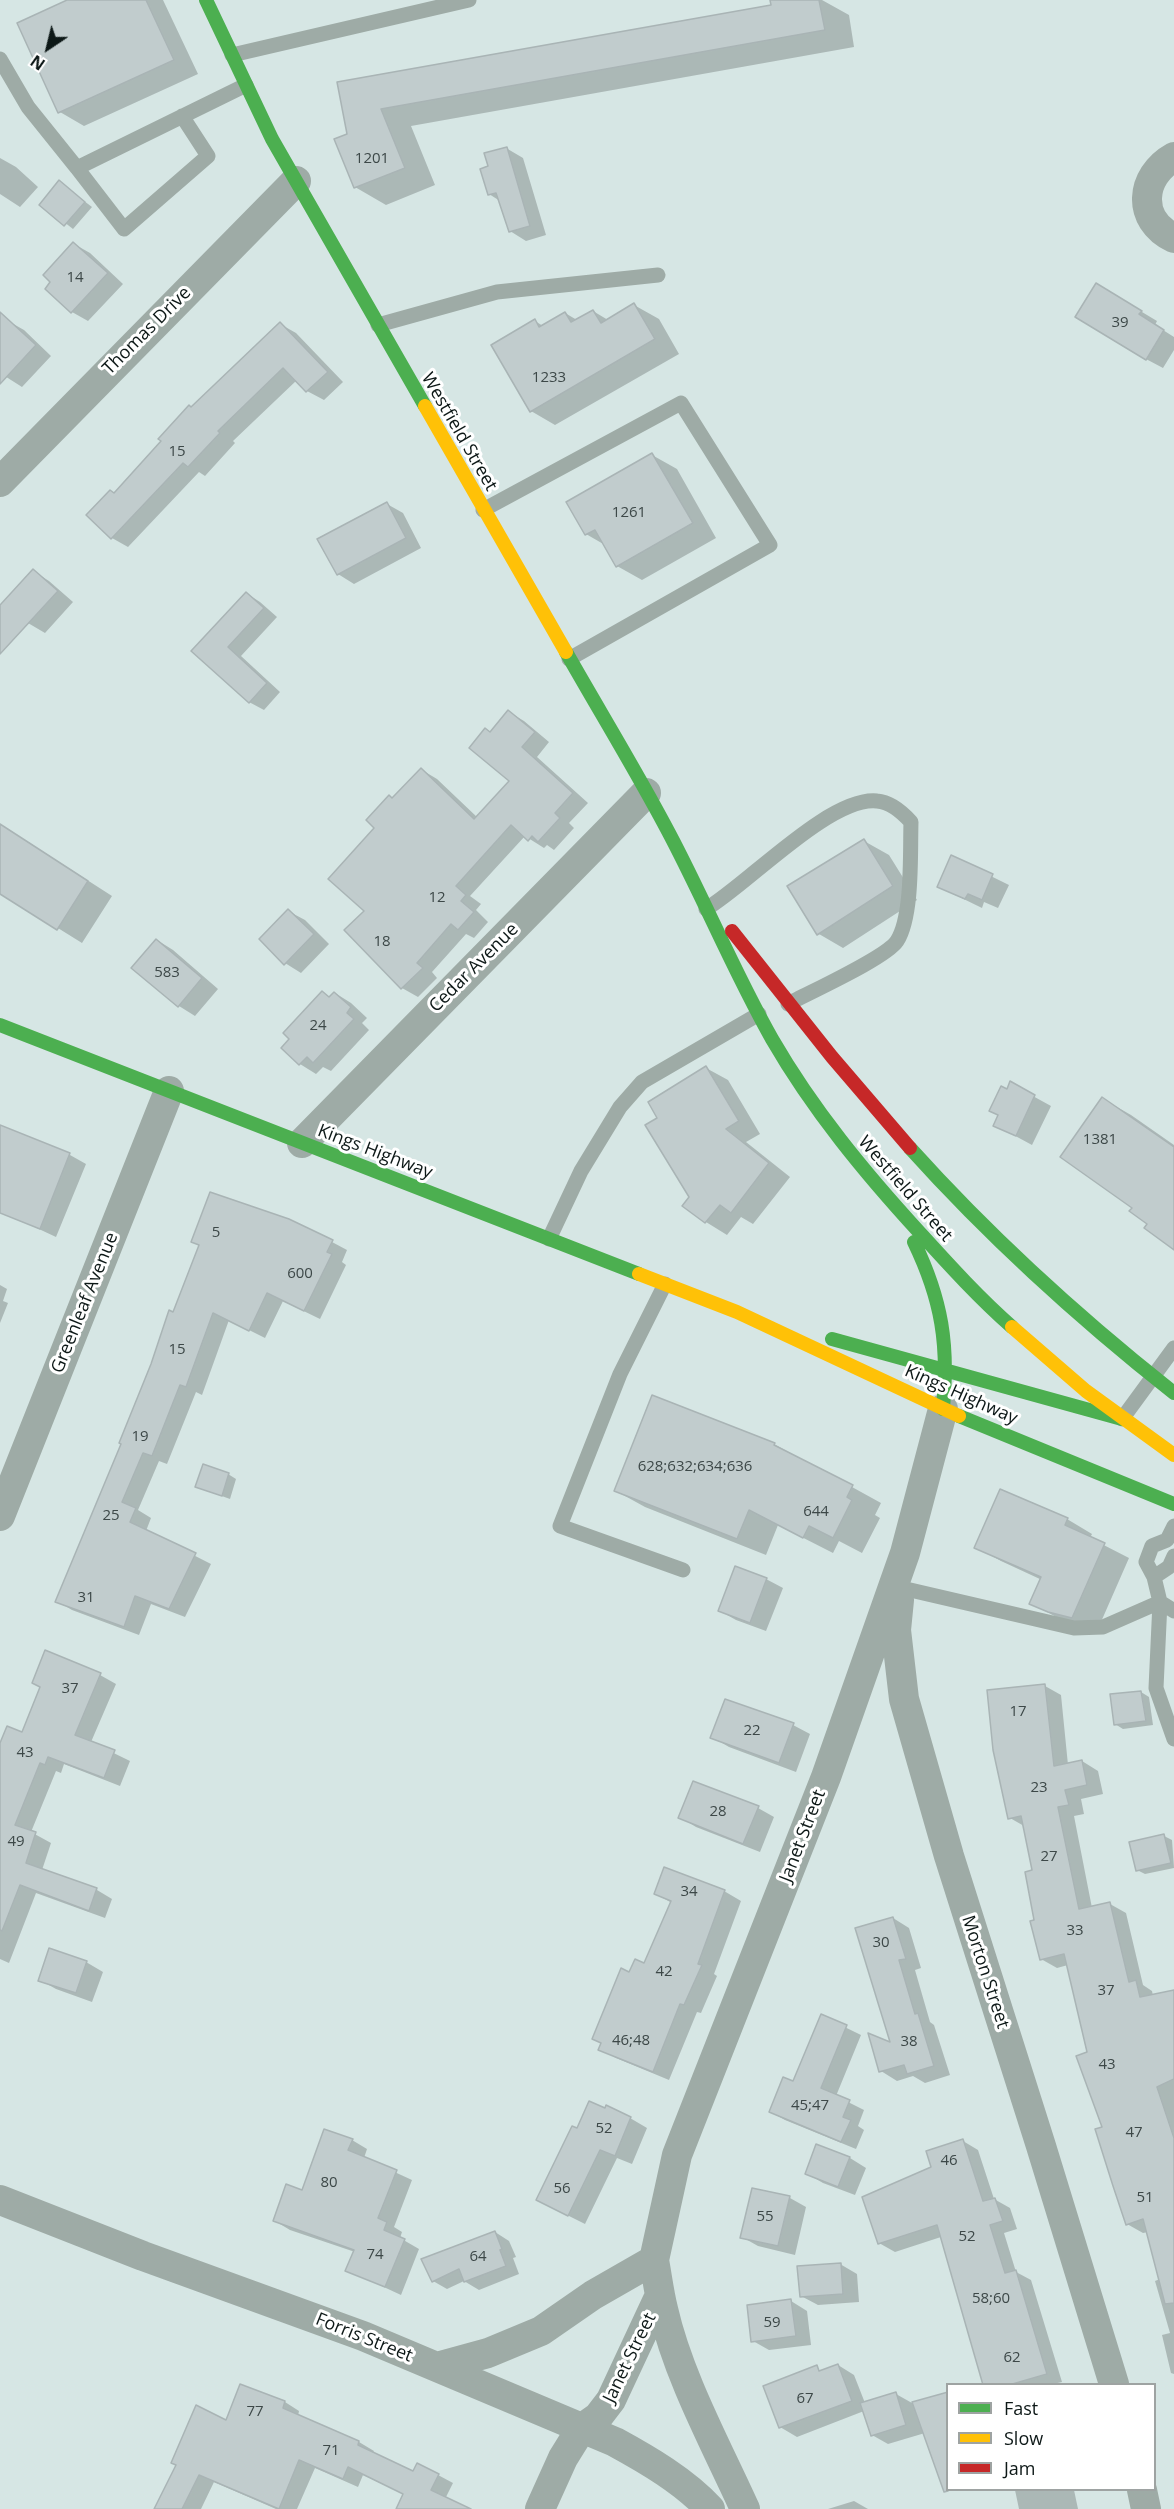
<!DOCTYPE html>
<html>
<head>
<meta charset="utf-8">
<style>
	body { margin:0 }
	#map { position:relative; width:1174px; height:2509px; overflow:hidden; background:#d6e6e4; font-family:"Open Sans",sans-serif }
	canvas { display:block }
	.legend { position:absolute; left:946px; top:2383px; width:210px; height:108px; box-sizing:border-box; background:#fff; border:2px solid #9ea3a2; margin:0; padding:8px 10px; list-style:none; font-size:18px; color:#0d1817 }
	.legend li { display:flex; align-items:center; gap:12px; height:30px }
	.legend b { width:30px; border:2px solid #9ea3a2 }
	.north { position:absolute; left:18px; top:18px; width:60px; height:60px; -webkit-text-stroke:4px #fff; paint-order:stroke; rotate:215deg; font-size:16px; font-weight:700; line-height:24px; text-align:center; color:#0d1817 }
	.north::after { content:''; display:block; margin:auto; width:21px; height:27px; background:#0d1817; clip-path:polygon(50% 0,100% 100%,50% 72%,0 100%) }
</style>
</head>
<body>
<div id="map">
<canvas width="1174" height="2509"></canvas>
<ul class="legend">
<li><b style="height:8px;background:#4caf50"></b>Fast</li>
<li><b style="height:8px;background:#ffc107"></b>Slow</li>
<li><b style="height:8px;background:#c62828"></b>Jam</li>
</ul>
<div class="north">N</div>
</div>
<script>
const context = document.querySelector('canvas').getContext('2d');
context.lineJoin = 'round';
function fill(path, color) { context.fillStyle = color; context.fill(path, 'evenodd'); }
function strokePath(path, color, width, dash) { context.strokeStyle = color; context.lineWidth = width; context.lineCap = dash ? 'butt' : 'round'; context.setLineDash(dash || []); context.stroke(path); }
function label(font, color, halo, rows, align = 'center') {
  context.font = font + ' "Open Sans",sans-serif'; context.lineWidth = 6; context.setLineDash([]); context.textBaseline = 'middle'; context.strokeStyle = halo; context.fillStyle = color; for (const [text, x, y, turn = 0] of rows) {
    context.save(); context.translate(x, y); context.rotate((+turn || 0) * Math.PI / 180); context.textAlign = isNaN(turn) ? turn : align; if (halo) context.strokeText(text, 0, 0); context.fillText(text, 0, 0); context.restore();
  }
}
const shadow = new Path2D(`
	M71 0H163L198 74 84 126 60 112Z
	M806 0H822L849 15 854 47 411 126 435 185 386 205 355 187 339 83Z
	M506 148 523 158 546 235 526 241 510 231 500 201 489 194 490 168Z
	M0 158 16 167 38 187 20 207 0 194Z
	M59 182 92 207 73 229 41 204Z
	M74 244 90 253 123 284 88 321 72 312 47 289Z
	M1112 294 1157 321 1155 325 1174 337V350L1163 368 1146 359Z
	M634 305 659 319 679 354 555 425 531 411 535 321 543 326 565 313 577 320 593 311 608 320Z
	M8 321 24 330 51 356 22 387 0 373V329Z
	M280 324 296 333 343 382 324 400 307 391 297 380 233 441 235 443 205 476 199 472 128 547 112 538 115 494 192 409Z
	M652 455 677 469 716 538 642 580 617 566 605 545 586 534Z
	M387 504 403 513 421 548 354 584 338 574Z
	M33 571 49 581 73 602 45 633 28 623Z
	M246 593 260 602 277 617 241 656 280 692 264 710 249 702 194 651Z
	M509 712 524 721 549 742 537 757 588 803 569 823 574 828 554 850 547 845 544 848 525 836 470 896 481 904 476 910 488 922 474 938 466 934 432 972 437 978 418 997 402 988 346 930 366 911 376 828 393 799 422 770 437 779 478 818 511 781 491 733Z
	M0 834 28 842 112 896 82 943 0 892Z
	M864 841 889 855 917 900 843 948 819 934Z
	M952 857 1009 885 998 908 984 902 982 908 939 887Z
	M288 911 305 920 329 944 301 973 285 963Z
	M157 940 173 950 218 989 195 1016 179 1006Z
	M322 993 330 998 335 993 351 1003 367 1018 362 1023 369 1030 331 1071 323 1067 316 1074 300 1064 291 1038Z
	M706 1068 728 1080 760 1134 746 1142 790 1177 753 1224 741 1217 727 1235 706 1222 684 1205 691 1197 659 1118Z
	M1011 1084 1051 1106 1032 1145 995 1125Z
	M1103 1099 1131 1115 1174 1145V1248L1134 1207Z
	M0 1127 70 1155 86 1164 56 1237 11 1216 0 1171Z
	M193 1242H332L347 1250 342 1262 346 1265 320 1319 283 1301 265 1338 229 1320 202 1395 196 1392 167 1464 159 1461 138 1510 151 1518 146 1531 211 1564 185 1617 151 1604 139 1635 72 1610 57 1601 123 1443 200 1246Z
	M0 1285 7 1289 3 1301 8 1303 0 1323Z
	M774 1444 881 1503 875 1515 880 1518 862 1553 839 1541 833 1553 778 1525 766 1555 645 1507 616 1491Z
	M228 1474 236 1479 230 1499 197 1487Z
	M1067 1519 1092 1534 1090 1538 1129 1558 1097 1631 1056 1617 1031 1603 1042 1580 1001 1561 976 1547Z
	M766 1579 783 1588 766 1631 736 1620 720 1611Z
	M100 1675 116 1684 91 1742 130 1761 120 1786 64 1764 61 1773 56 1771 31 1832 51 1843 42 1870 97 1890 112 1899 105 1918 36 1893 9 1963 0 1959V1749Z
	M1045 1686 1061 1695 1068 1765 1082 1761 1098 1771 1103 1794 1081 1799 1084 1814 1074 1816 1092 1908 1110 1904 1126 1913 1143 1985 1152 1991 1153 1996 1174 1992V2374L1171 2373 1162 2335 1170 2333 1155 2281 1160 2279 1148 2232 1143 2233 1127 2224 1103 2128 1068 1965 1057 1968 1041 1959 1035 1921 1034 1871 1024 1826 1010 1818Z
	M1141 1692 1149 1697 1153 1725 1123 1729 1115 1724Z
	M725 1700 793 1725 810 1734 796 1772 729 1747 712 1737Z
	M758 1808 774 1817 760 1852 696 1827 680 1817Z
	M1164 1836 1172 1840 1174 1868 1145 1874 1137 1870Z
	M724 1891 741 1901 714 1974 717 1976 701 2013 697 2012 669 2080 616 2058 600 2049 602 2044 594 2039 630 1974 645 1965 672 1903 656 1894Z
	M893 1918 909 1928 921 1968 915 1970 930 2022 934 2025 950 2075 925 2083 913 2076 897 2081 881 2071 892 2045Z
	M86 1962 103 1972 92 2002 56 1989 40 1980Z
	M822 2016 861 2035 836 2096 864 2110 858 2126 864 2130 856 2149 785 2120 771 2112 794 2083Z
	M630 2118 647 2128 632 2164 617 2158 585 2224 555 2209 578 2130Z
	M352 2140 367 2149 364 2158 412 2180 394 2227 402 2232 400 2238 419 2249 401 2295 347 2270 355 2252 290 2230 275 2221Z
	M963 2141 978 2150 994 2199 1010 2208 1017 2229 1004 2233 1016 2272 1031 2280 1062 2382 1053 2384H976L982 2383 981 2372 941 2237 895 2252 879 2243 933 2167Z
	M817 2146 850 2158 866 2168 855 2195 823 2183 806 2173Z
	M753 2189 790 2198 806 2207 795 2255 758 2246 742 2237Z
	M495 2232 509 2241 516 2257 513 2258 519 2274 479 2290 464 2281 447 2289 433 2281Z
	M840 2264 857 2274 859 2302 818 2305 801 2296Z
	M791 2301 807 2311 811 2345 769 2350 753 2341Z
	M838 2365 854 2375 865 2403 896 2394 912 2403 948 2393 925 2433 888 2444 872 2435 864 2411 797 2437 780 2427 818 2370 821 2372Z
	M285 2402 299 2411 298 2416 359 2442 374 2451 372 2454 413 2473 438 2475 453 2483 445 2499 464 2509H403L404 2494 363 2475 358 2487 315 2468 297 2509H276L214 2482 201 2509H156L227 2422Z
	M1015 2490H1074L1078 2509H1019Z
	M854 2501 868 2509H828Z`);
const building = new Path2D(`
	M67 0H146L174 60 58 113 17 23Z
	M770 0H819L825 30 381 109 405 168 354 188 334 139 347 134 337 82 771 5Z
	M507 147 530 226 509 232 496 193 488 195 480 169 488 166 484 153Z
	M59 180 85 202 64 226 39 205Z
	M73 242 108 273 71 313 45 289 50 282 43 275Z
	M1096 283 1142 311 1139 314 1164 330 1146 360 1075 317Z
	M634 303 655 339 530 412 491 345 535 319 539 327 565 312 571 322 593 310 601 323Z
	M0 312 36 345 0 384Z
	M280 322 328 372 306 392 283 368 218 431 220 433 188 467 183 463 111 539 86 515 110 490 114 493 161 441 158 439 189 405 191 407Z
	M652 453 693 523 616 567 595 530 585 535 566 502Z
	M387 502 406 538 337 575 317 539Z
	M33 569 58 591 0 654V605Z
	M246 592 264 608 228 647 267 683 249 703 191 651Z
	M508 710 535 732 522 747 573 793 555 813 560 818 538 842 532 836 528 841 511 825 456 886 466 895 461 901 474 912 458 930 451 924 417 963 423 968 401 989 344 930 364 911 328 879 374 828 366 820 389 795 392 798 421 768 474 819 509 781 469 748 485 728 490 732Z
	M0 824 88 881 57 930 0 894Z
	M864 839 893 886 817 935 787 886Z
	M951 855 993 874 982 900 968 894 965 899 937 887Z
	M288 909 314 934 284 965 259 939Z
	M156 939 202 978 178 1007 131 968Z
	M322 991 329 997 334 992 351 1007 347 1013 354 1019 313 1063 307 1057 299 1065 281 1048 289 1039 283 1033Z
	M706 1066 739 1121 726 1129 769 1163 731 1213 720 1205 705 1223 682 1206 689 1197 645 1125 657 1118 648 1102Z
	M1010 1081 1035 1095 1016 1136 993 1126 998 1115 989 1111 1001 1086 1007 1089Z
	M1102 1097 1174 1147V1250L1144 1228 1147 1224 1129 1211 1132 1208 1060 1157Z
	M0 1125 70 1153 40 1229 0 1213Z
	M210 1192 289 1219 333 1240 327 1252 332 1254 304 1311 267 1293 249 1331 213 1313 186 1387 180 1385 152 1456 143 1453 122 1502 136 1508 130 1522 196 1553 169 1609 135 1596 124 1627 55 1602 121 1444 119 1443 151 1364 169 1310 173 1312 199 1245 191 1242Z
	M652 1395 775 1443 774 1445 853 1485 847 1497 852 1500 833 1538 809 1526 803 1538 749 1510 737 1539 614 1491Z
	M203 1464 229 1473 222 1496 195 1487Z
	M1000 1489 1068 1518 1065 1525 1105 1543 1072 1618 1048 1612 1029 1604 1041 1577 974 1548Z
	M735 1566 767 1578 750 1623 718 1611Z
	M45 1650 101 1673 75 1735 115 1750 104 1778 48 1757 45 1765 40 1763 15 1825 36 1832 26 1863 97 1888 89 1911 20 1885 2 1931 0 1930V1743L7 1726 22 1732 40 1687 32 1683Z
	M1045 1684 1054 1766 1082 1760 1087 1785 1065 1790 1069 1805 1058 1807 1079 1909 1110 1902 1129 1982 1136 1980 1140 1997 1174 1990V2079L1157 2087 1174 2138V2303L1165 2304 1143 2219 1126 2225 1113 2186 1095 2129 1102 2127 1076 2056 1087 2052 1064 1954 1040 1960 1030 1921 1034 1920 1025 1872 1032 1870 1021 1816 1008 1819 993 1750 987 1690Z
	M1141 1691 1146 1721 1114 1725 1110 1694Z
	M725 1699 794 1723 779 1763 710 1738Z
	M693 1781 759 1806 743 1844 678 1818Z
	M1164 1834 1171 1863 1136 1871 1129 1842Z
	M664 1867 725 1890 698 1964 702 1965 684 2005 680 2004 653 2072 598 2050 601 2043 592 2039 621 1968 629 1972 635 1959 644 1963 671 1901 654 1894Z
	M893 1917 906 1959 899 1960 915 2014 918 2013 934 2066 907 2074 904 2065 879 2072 868 2033 890 2042 855 1928Z
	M49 1948 87 1961 76 1993 38 1981Z
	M821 2014 847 2025 821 2088 850 2100 843 2117 851 2120 841 2142 769 2112 783 2077 793 2081Z
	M589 2101 605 2108 606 2105 631 2117 615 2156 600 2150 568 2216 536 2200 572 2126 577 2128Z
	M324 2129 353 2139 348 2150 397 2170 378 2218 387 2222 384 2230 405 2239 385 2287 345 2271 354 2250 273 2221 286 2184 302 2190Z
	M963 2139 983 2201 995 2198 1003 2221 990 2225 1005 2273 1016 2270 1047 2374 1009 2385H983L937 2225 878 2244 862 2197 931 2167 926 2151Z
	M816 2144 850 2157 838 2187 805 2174Z
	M752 2188 790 2196 778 2246 740 2238Z
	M495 2231 502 2249 500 2250 506 2266 464 2282 459 2269 432 2282 421 2259Z
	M841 2263 843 2294 800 2297 797 2266Z
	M791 2299 796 2336 751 2342 747 2305Z
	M838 2364 852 2401 779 2428 763 2386 817 2365 819 2371Z
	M240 2384 285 2401 283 2408 359 2441 358 2445 413 2471 417 2463 439 2474 431 2490 471 2509H396L403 2494 348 2467 343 2479 299 2460 279 2509 199 2475 182 2509H154L176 2465 171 2463 196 2405 226 2420Z
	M896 2392 906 2425 871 2436 860 2403Z
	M948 2392V2491L944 2492 912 2402Z`);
const lane = new Path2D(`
	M232 55 469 0
	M0 59 28 107 77 168
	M182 116 208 156 124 229 77 168 246 85
	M378 325 497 292 658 275
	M483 510 681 403 770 545 569 659
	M706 909C747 885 830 796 877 801 891 802 902 812 911 822 910 852 913 916 897 941 886 958 810 992 788 1004
	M549 1239 581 1171 620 1107 642 1082 759 1014
	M665 1284 620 1374 560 1526 683 1570
	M1122 1419 1174 1348
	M1174 1526 1167 1540 1152 1546 1146 1562 1154 1577 1160 1602 1174 1611
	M1154 1577 1169 1567 1174 1556
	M893 1586 1074 1628 1103 1627 1160 1602 1156 1688 1174 1739`);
const street = new Path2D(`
	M1174 157C1140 176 1136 220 1174 238
	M0 482 296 181
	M302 1143 646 793
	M0 1516 169 1091
	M899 1600 896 1630 904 1699 949 1856 1041 2146 1114 2384
	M0 2200 143 2256 363 2336 615 2442C648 2460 684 2481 710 2509
	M654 2260C657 2276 659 2293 663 2309 678 2376 717 2447 745 2509
	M437 2367 488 2353 541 2331 593 2295 654 2260 677 2155 826 1777 905 1553 943 1409
	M1142 2490 1146 2509
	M540 2509 563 2458 581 2429 598 2417 611 2400 660 2295`);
const fast = new Path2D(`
	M206 0 272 139 425 406
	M566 652C600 712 637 772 669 833 705 901 734 972 772 1039 813 1110 865 1173 920 1233 950 1266 979 1298 1012 1327
	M0 1025 639 1274
	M910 1148C991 1238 1079 1318 1174 1393
	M914 1242C942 1300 949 1345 943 1409
	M832 1339 1122 1419
	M959 1416 1174 1504`);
const slow = new Path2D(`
	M425 406 566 652
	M639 1274 737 1312 959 1416
	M1012 1327 1086 1391 1174 1455`);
const jam = new Path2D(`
	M732 931 832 1057 910 1148`);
const numberNames = [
	["1201",372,159],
	["14",75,278],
	["39",1120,323],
	["1233",549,378],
	["15",177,452],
	["1261",629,513],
	["12",437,898],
	["18",382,942],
	["583",167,973],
	["24",318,1026],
	["1381",1100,1140],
	["5",216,1233],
	["600",300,1274],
	["15",177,1350],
	["19",140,1437],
	["628;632;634;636",695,1467],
	["644",816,1512],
	["25",111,1516],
	["31",86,1598],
	["37",70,1689],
	["17",1018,1712],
	["22",752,1731],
	["43",25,1753],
	["23",1039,1788],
	["28",718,1812],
	["49",16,1842],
	["27",1049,1857],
	["34",689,1892],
	["33",1075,1931],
	["30",881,1943],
	["42",664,1972],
	["37",1106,1991],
	["46;48",631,2041],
	["38",909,2042],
	["43",1107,2065],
	["45;47",810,2106],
	["52",604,2129],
	["47",1134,2133],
	["46",949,2161],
	["80",329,2183],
	["56",562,2189],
	["51",1145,2198],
	["55",765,2217],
	["52",967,2237],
	["74",375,2255],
	["64",478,2257],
	["58;60",991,2299],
	["59",772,2323],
	["62",1012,2358],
	["67",805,2399],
	["77",255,2412],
	["71",331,2451]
];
const streetNames = [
	["Thomas Drive",147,331,-45],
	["Westfield Street",459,432,60],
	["Cedar Avenue",474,968,-45],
	["Kings Highway",375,1152,21],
	["Westfield Street",905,1189,49],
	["Greenleaf Avenue",85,1303,-68],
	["Kings Highway",961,1395,24],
	["Janet Street",803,1836,-69],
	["Morton Street",985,1972,72],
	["Forris Street",364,2338,22],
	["Janet Street",630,2358,-64]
];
fill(shadow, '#0003');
fill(building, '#c1cccd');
strokePath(building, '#a9b4b5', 1.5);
strokePath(lane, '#9eaba6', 15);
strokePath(street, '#9eaba6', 30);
strokePath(fast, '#4caf50', 14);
strokePath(slow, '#ffc107', 14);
strokePath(jam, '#c62828', 14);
label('15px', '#3d4848', null, numberNames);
label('18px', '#0d1817', '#fff', streetNames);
</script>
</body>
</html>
